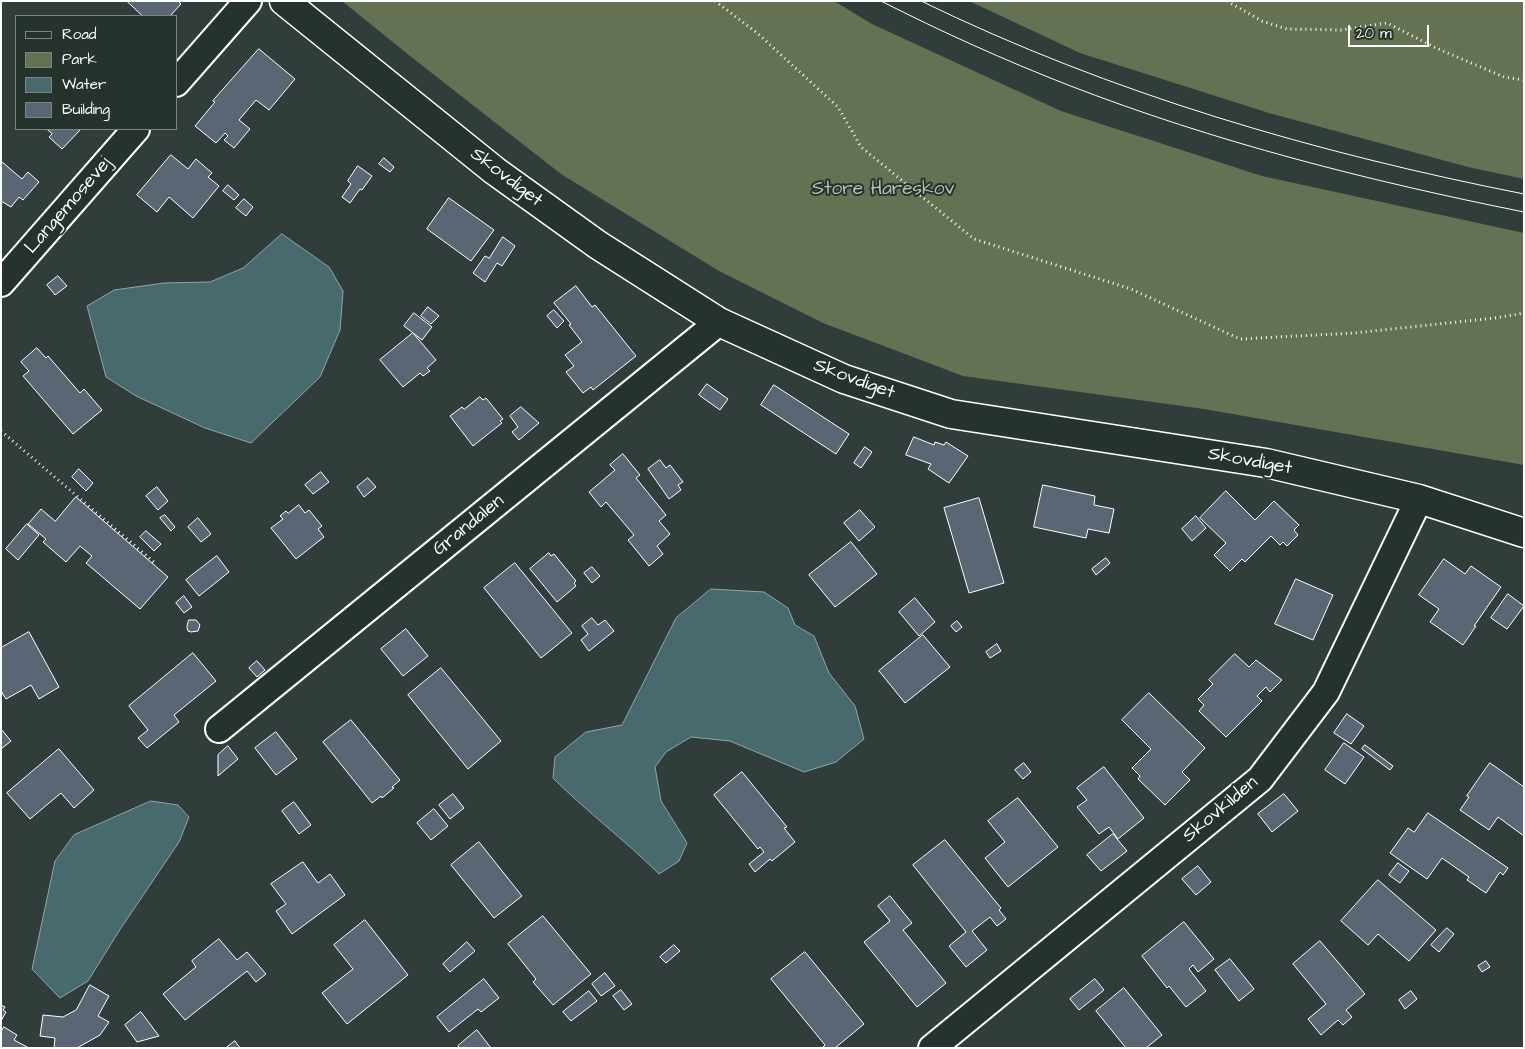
<!DOCTYPE html>
<html>
<head>
<meta charset="utf-8">
<style>
	body { margin:0 }
	#map { position:relative; width:1525px; height:1049px; overflow:hidden; background:#303d3b; font-family:"Architects Daughter",sans-serif }
	canvas { display:block }
	.frame { position:absolute; inset:0; border:2px solid #fff; pointer-events:none }
	.legend { position:absolute; left:15px; top:15px; width:162px; height:115px; box-sizing:border-box; background:#26332d; border:1px solid #7d8581; margin:0; padding:6px 9px; list-style:none; font-size:15px; color:#fff }
	.legend li { display:flex; align-items:center; gap:10px; height:25px }
	.legend b { width:25px; border:1px solid #7d8581 }
	.scale { position:absolute; left:1348px; top:25px; width:81px; height:22px; box-sizing:border-box; border:2px solid #fff; border-top:0; padding-left:6px; font-size:15px; line-height:18px; white-space:nowrap; color:#fff; -webkit-text-stroke:4px #26332d; paint-order:stroke }
</style>
</head>
<body>
<div id="map">
<canvas width="1525" height="1049"></canvas>
<div class="frame"></div>
<ul class="legend">
<li><b style="height:6px;background:#26332d"></b>Road</li>
<li><b style="height:14px;background:#647152"></b>Park</li>
<li><b style="height:14px;background:#486a6e"></b>Water</li>
<li><b style="height:14px;background:#5a6674"></b>Building</li>
</ul>
<div class="scale">20 m</div>
</div>
<script>
const context = document.querySelector('canvas').getContext('2d');
context.lineJoin = 'round';
function fill(path, color) { context.fillStyle = color; context.fill(path, 'evenodd'); }
function strokePath(path, color, width, dash) { context.strokeStyle = color; context.lineWidth = width; context.lineCap = dash ? 'butt' : 'round'; context.setLineDash(dash || []); context.stroke(path); }
function label(font, color, halo, rows, align = 'center') {
  context.font = font + ' "Architects Daughter",sans-serif'; context.lineWidth = 4; context.setLineDash([]); context.textBaseline = 'middle'; context.strokeStyle = halo; context.fillStyle = color; for (const [text, x, y, turn = 0] of rows) {
    context.save(); context.translate(x, y); context.rotate((+turn || 0) * Math.PI / 180); context.textAlign = isNaN(turn) ? turn : align; if (halo) context.strokeText(text, 0, 0); context.fillText(text, 0, 0); context.restore();
  }
}
const green = new Path2D(`
	M342 1H834L872 24 1061 111 1262 176 1524 233V465L1204 409 963 376 823 323 719 271 561 174 410 56Z
	M969 1H1524V179L1468 167 1269 113 1080 53Z`);
const water = new Path2D(`
	M282 234 329 267 343 291 340 330 320 377 251 443 205 428 136 396 106 377 87 306 114 290 164 283 210 282 243 268Z
	M711 589 764 592 788 608 795 625 814 636 829 673 855 706 864 739 836 762 804 772 730 741 691 737 666 752 655 767 661 801 687 843 679 861 659 874C625 840 587 812 553 778L555 757 586 732 622 725 676 618Z
	M151 801 178 805 189 817 179 842 119 931 88 981 60 998 32 969 55 861 74 835Z`);
const building = new Path2D(`
	M127 1H178L181 4 170 16H143Z
	M259 49 295 79 269 110 256 100 239 120 250 129 234 148 224 140 228 136 225 133 216 143 195 126 215 102 213 101Z
	M47 129H81L62 149 49 137 52 134Z
	M171 155 188 169 196 159 212 173 208 177 219 186 193 218 169 197 157 212 137 195Z
	M384 158 394 167 390 172 379 164Z
	M1 161 22 179 28 172 39 182 23 200 19 197 11 207 1 201Z
	M358 166 372 176 362 190 360 189 350 203 342 197 351 184 348 181Z
	M228 185 239 195 234 200 223 191Z
	M449 198 494 230 471 261 427 229Z
	M244 199 253 207 246 216 236 208Z
	M503 237 515 246 502 266 497 263 485 282 473 273 485 256 489 258Z
	M58 276 67 286 55 295 47 285Z
	M576 286 592 307 595 305 636 356 593 390 591 387 583 393 566 372 574 366 565 355 582 342 569 325 571 324 554 303Z
	M428 307 439 316 431 324 421 316Z
	M554 310 564 321 557 328 547 316Z
	M414 313 432 327 422 340 404 326Z
	M413 333 436 360 427 368 430 371 423 376 420 373 403 387 380 360Z
	M37 348 46 358 48 356 80 393 84 389 102 410 73 434 23 376 29 371 21 362Z
	M707 384 728 399 720 410 699 395Z
	M774 385 849 434 836 454 761 405Z
	M480 397 483 400 486 398 503 419 500 421 502 423 473 446 450 416 462 407 464 409Z
	M521 407 539 423 519 440 512 432 518 427 510 416Z
	M914 437 934 445 935 442 944 445 946 442 968 456 949 483 928 469 931 464 906 455Z
	M865 447 872 452 861 468 854 463Z
	M623 454 640 475 636 478 666 515 659 521 670 534 657 546 663 554 649 566 628 540 634 535 606 502 601 507 589 492 615 470 610 465Z
	M660 460 666 468 670 465 683 482 678 485 681 490 669 499 648 469Z
	M79 469 93 483 86 491 72 477Z
	M321 472 329 482 313 494 305 485Z
	M368 478 376 487 364 497 357 487Z
	M1043 485 1095 496 1094 505 1114 509 1109 533 1088 529 1086 538 1034 527Z
	M157 487 168 501 158 510 146 496Z
	M1226 491 1255 520 1274 501 1299 525 1294 530 1298 535 1287 546 1283 542 1280 545 1271 536 1245 562 1242 559 1230 571 1214 555 1226 543 1200 518Z
	M76 497 168 577 140 609 86 563 92 556 80 546 66 562 43 542 46 539 28 524 41 509 55 521Z
	M979 498 1004 583 969 593 944 508Z
	M299 505 305 513 309 510 322 526 318 529 324 537 296 559 271 528 283 519 280 516 286 511 288 513Z
	M860 510 875 527 859 541 844 523Z
	M165 515 175 527 171 531 160 518Z
	M1196 516 1206 528 1192 541 1182 529Z
	M198 518 211 534 201 542 188 527Z
	M27 524 39 535 18 560 6 549Z
	M146 531 161 544 154 551 140 537Z
	M851 542 877 574 835 607 809 575Z
	M549 553 551 556 554 554 576 581 574 583 576 586 557 602 530 569Z
	M217 556 229 572 199 596 186 580Z
	M1106 558 1110 563 1096 575 1092 569Z
	M1444 559 1465 574 1471 566 1501 587 1474 626H1476L1463 645 1430 622 1439 609 1419 595Z
	M515 563 572 633 541 658 484 588Z
	M592 567 600 576 592 583 584 573Z
	M1296 579 1333 595 1313 640 1275 624Z
	M1508 594 1524 606 1507 629 1491 618Z
	M184 596 192 607 184 613 176 603Z
	M915 598 935 622 919 636 899 612Z
	M592 618 598 625 605 620 614 631 589 651 581 640 588 634 582 626Z
	M189 620H196L200 625 198 631 191 632 188 631 187 627Z
	M957 621 962 627 956 632 951 626Z
	M406 629 428 656 403 676 381 649Z
	M29 632 59 687 39 699 31 685 6 699 1 691V648Z
	M923 635 950 667 905 703 879 671Z
	M997 644 1001 651 990 658 986 652Z
	M193 653 216 681 174 715 179 722 147 748 138 738 148 730 129 706Z
	M1235 654 1249 667 1256 660 1282 680 1270 692 1266 687 1257 696 1262 701 1226 737 1199 711 1204 705 1198 699 1213 684 1209 680Z
	M257 661 265 670 257 677 249 668Z
	M441 668 501 741 468 769 408 695Z
	M1149 693 1205 748 1182 772 1190 780 1165 805 1138 779 1140 776 1132 768 1151 749 1122 720Z
	M1347 714 1364 726 1351 744 1334 733Z
	M351 720 400 780 392 787 394 788 382 798 381 796 372 803 323 742Z
	M1 729 11 741 1 749Z
	M276 732 297 759 276 775 255 748Z
	M1344 743 1364 757 1345 784 1325 770Z
	M1365 745 1393 766 1390 770 1362 749Z
	M228 746 238 759 218 776V755Z
	M59 749 94 790 74 808 61 793 30 819 7 793Z
	M1024 763 1031 772 1023 779 1015 770Z
	M1490 763 1524 787V836L1498 817 1489 830 1460 810 1469 797 1467 796Z
	M1104 767 1144 818 1118 839 1109 827 1099 834 1077 807 1087 800 1077 788Z
	M742 772 787 827 784 828 795 842 772 861 770 859 755 872 749 864 764 852 760 847 758 849 714 795Z
	M453 794 464 808 450 819 439 805Z
	M1284 794 1298 811 1272 832 1258 814Z
	M1018 798 1058 847 1008 887 985 858 1005 842 988 821Z
	M294 802 311 825 299 834 282 811Z
	M434 809 448 826 431 840 417 823Z
	M1428 813 1508 868 1503 875 1500 872 1486 893 1467 880 1469 877 1442 858 1427 879 1390 853 1408 828 1414 832Z
	M1113 834 1127 851 1101 871 1087 855Z
	M945 840 1001 908 999 910 1006 919 997 926 990 917 972 931 987 950 966 967 949 946 966 932 913 865Z
	M479 842 522 896 494 918 451 865Z
	M303 862 318 883 330 874 345 895 292 934 276 911 286 904 271 884Z
	M1398 863 1409 871 1400 883 1389 875Z
	M1198 866 1211 882 1196 895 1182 879Z
	M1378 880 1436 930 1409 961 1378 934 1368 945 1341 921Z
	M890 896 912 923 903 930 946 983 917 1007 864 942 890 921 878 906Z
	M543 916 591 974 553 1005 533 982 536 979 508 944Z
	M365 920 408 975 347 1024 322 993 353 969 334 945Z
	M1184 922 1214 959 1198 972 1193 965 1189 969 1206 991 1186 1007 1169 986 1167 988 1142 956Z
	M1447 928 1454 934 1439 952 1431 945Z
	M219 939 237 960 247 952 266 974 256 982 247 971 185 1020 163 994 196 967 192 961Z
	M1320 941 1365 994 1346 1010 1352 1017 1343 1025 1338 1020 1321 1035 1308 1019 1326 1004 1293 964Z
	M467 942 475 951 450 972 443 964Z
	M674 945 680 951 666 963 660 957Z
	M805 952 864 1024 835 1048H822L825 1045 771 979Z
	M1230 959 1254 989 1239 1001 1215 970Z
	M1486 961 1490 967 1482 972 1478 966Z
	M605 973 615 986 601 996 592 984Z
	M484 979 499 998 481 1012 478 1009 449 1032 437 1017Z
	M1095 979 1104 990 1079 1010 1070 999Z
	M90 985 109 996 98 1016 109 1022 100 1035 77 1048H54L55 1038 40 1036 43 1015 63 1017 76 1010Z
	M1124 988 1162 1035 1146 1048H1126L1096 1011Z
	M621 990 632 1004 624 1010 613 996Z
	M589 991 597 1001 571 1021 563 1012Z
	M1411 991 1417 999 1405 1009 1399 1000Z
	M1 1005 5 1007 3 1010 6 1012 1 1021Z
	M141 1012 159 1036 137 1042 125 1025Z
	M4 1027 17 1035 14 1040 29 1048H1V1032Z
	M477 1030 491 1048H460L458 1046Z
	M235 1041 240 1048H226Z`);
const path = new Path2D(`
	M715 1 756 32 838 107 861 147 974 239 1131 289 1240 339 1354 333 1495 318 1524 313
	M1227 1 1262 21 1287 29 1341 30 1387 23 1436 48 1504 77 1524 80
	M1 431 155 563`);
const street = new Path2D(`
	M176 83 248 1
	M1 283 136 129
	M219 729 719 322
	M932 1048 1260 779 1326 692 1419 499`);
const secondary = new Path2D(`
	M284 1 495 171 598 245 719 322 844 379 951 414 1266 463 1419 499 1524 533`);
const tram = new Path2D(`
	M881 1C942 32 1004 60 1068 85 1215 142 1369 181 1524 212
	M921 1C1112 94 1316 153 1524 194`);
const streetNames = [
	["Skovdiget",506,178,37],
	["Langemosevej",69,206,-49],
	["Skovdiget",854,380,20],
	["Skovdiget",1250,462,10],
	["Grandalen",469,526,-39],
	["Skovkilden",1221,810,-40]
];
const parkNames = [
	["Store Hareskov",883,190]
];
fill(green, '#647152');
fill(water, '#486a6e');
strokePath(water, '#91a6a8', 1);
fill(building, '#5a6674');
strokePath(building, '#fff', 1);
strokePath(street, '#fff', 30);
strokePath(secondary, '#fff', 31);
strokePath(path, '#fff', 3, [1, 4]);
strokePath(street, '#26332d', 26);
strokePath(secondary, '#26332d', 28);
strokePath(tram, '#fff', 1);
label('19px', '#fff', '#26332d', streetNames);
label('19px', '#b9bfb1', '#26332d', parkNames);
</script>
</body>
</html>
